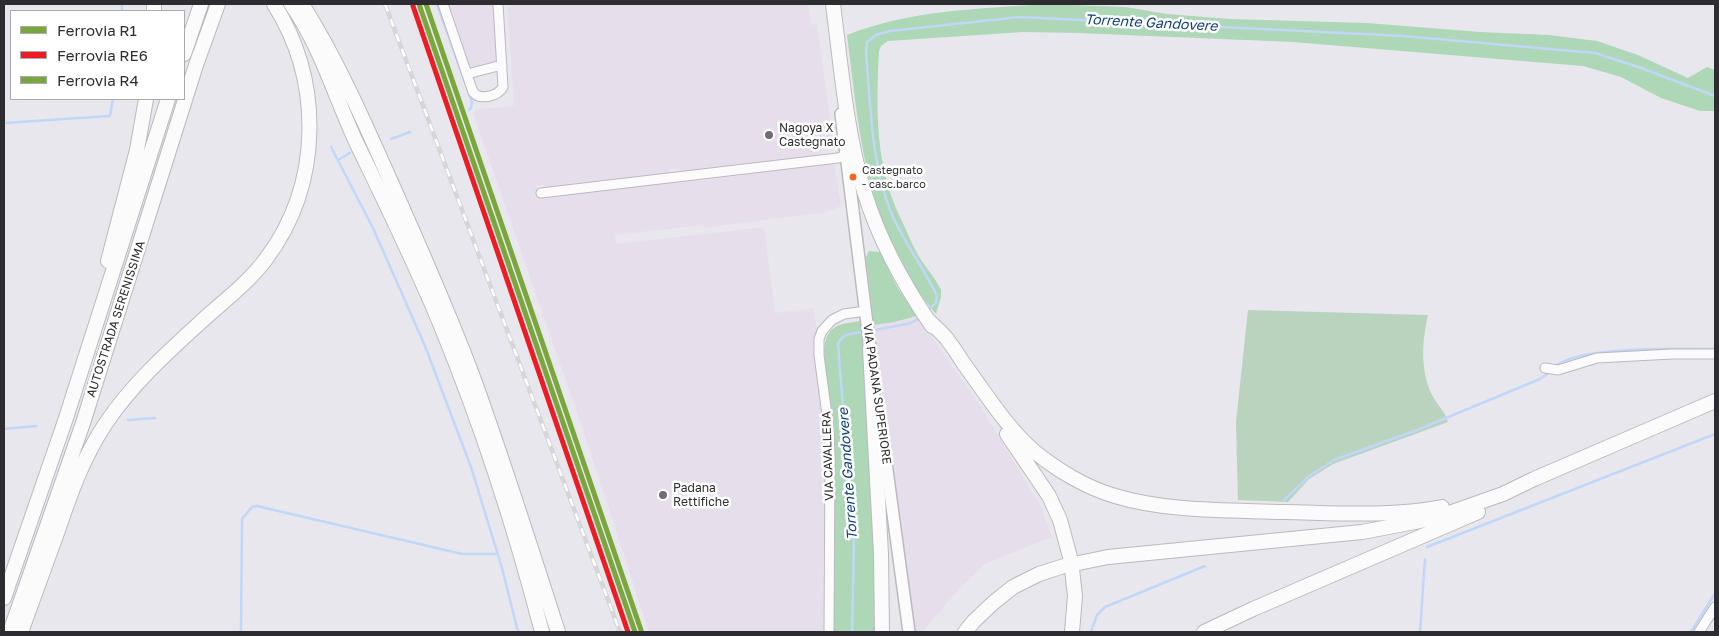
<!DOCTYPE html>
<html>
<head>
<meta charset="utf-8">
<style>
	body { margin:0 }
	#map { position:relative; width:1719px; height:636px; overflow:hidden; background:#e8e7ed; font-family:"Golos Text",sans-serif }
	canvas { display:block }
	.frame { position:absolute; inset:0; border:5px solid #2d2c30; pointer-events:none }
	.legend { position:absolute; left:10px; top:10px; width:175px; height:90px; box-sizing:border-box; background:#fff; border:1px solid #ababac; margin:0; padding:6px 9px; list-style:none; font-size:15px; color:#2d2c30 }
	.legend li { display:flex; align-items:center; gap:10px; height:25px }
	.legend b { width:25px; border:1px solid #ababac }
</style>
</head>
<body>
<div id="map">
<canvas width="1719" height="636"></canvas>
<div class="frame"></div>
<ul class="legend">
<li><b style="height:6px;background:#7aa73c"></b>Ferrovia R1</li>
<li><b style="height:6px;background:#ed1c24"></b>Ferrovia RE6</li>
<li><b style="height:6px;background:#7aa73c"></b>Ferrovia R4</li>
</ul>
</div>
<script>
const context = document.querySelector('canvas').getContext('2d');
context.lineJoin = 'round';
function fill(path, color) { context.fillStyle = color; context.fill(path, 'evenodd'); }
function strokePath(path, color, width, dash) { context.strokeStyle = color; context.lineWidth = width; context.lineCap = dash ? 'butt' : 'round'; context.setLineDash(dash || []); context.stroke(path); }
function label(font, color, halo, rows, align = 'center') {
  context.font = font + ' "Golos Text",sans-serif'; context.lineWidth = 5; context.setLineDash([]); context.textBaseline = 'middle'; context.strokeStyle = halo; context.fillStyle = color; for (const [text, x, y, turn = 0] of rows) {
    context.save(); context.translate(x, y); context.rotate((+turn || 0) * Math.PI / 180); context.textAlign = isNaN(turn) ? turn : align; if (halo) context.strokeText(text, 0, 0); context.fillText(text, 0, 0); context.restore();
  }
}
const industrial = new Path2D(`
	M445 4H495L497 59 495 61 472 67 467 65Z
	M507 4H808L811 25 817 24 834 148 823 149 819 156 684 173 677 168 669 169V173L545 188 544 185 536 186 538 197 698 179 699 181 834 163 841 206 827 212 704 228 703 225 615 235 616 244 764 227 775 313 813 308 817 330 814 349 826 454 823 578 833 534V632H649L583 430 473 113 476 109 509 107 514 105Z
	M917 316 979 404 1041 507 1052 537 985 564 960 588 922 632H911L904 588 874 325 894 322Z`);
const green = new Path2D(`
	M1248 310 1428 315C1422 340 1420 371 1432 395 1437 405 1445 411 1448 422L1333 464 1309 479 1288 502 1238 500 1236 422Z`);
const forest = new Path2D(`
	M1045 4 1126 7 1167 14 1230 19 1367 23 1481 32 1549 35 1597 41 1638 55 1688 78 1707 67 1715 70V111H1700L1661 98 1621 77 1583 66 1293 42 1078 33 1023 32 888 41 881 46 879 51C876 108 875 165 900 217 906 229 911 243 918 255 925 267 935 277 941 290V297L936 314C866 231 860 138 847 35 910 10 978 9 1045 4Z
	M869 251 880 252 897 287 917 316 894 322 874 325 866 257Z
	M861 321 873 483 875 632H833L835 460 824 351C826 325 838 324 861 321Z`);
const stream = new Path2D(`
	M122 4V11
	M437 4 472 102 471 108 469 110
	M4 123 110 116 113 99
	M391 139 410 132
	M331 147 373 228 425 346 471 467 502 568 518 632
	M338 160 350 153
	M929 309 936 303 937 296C924 268 905 244 892 215 871 165 871 107 866 53L867 42 876 35 890 31 1020 17 1403 36 1595 53 1644 69 1715 96
	M875 330 911 323 920 318
	M1557 365C1583 346 1680 349 1715 349
	M128 420 155 418
	M4 429 36 426
	M1284 500 1309 476 1334 460 1417 430 1540 379 1547 374
	M1427 547 1715 434
	M241 632 242 519 252 507 257 506 462 554H498
	M852 632 854 545 838 344C843 333 851 334 862 332
	M1091 632 1097 615 1105 607 1205 566
	M1420 632 1425 559
	M1691 632 1715 593`);
const minor = new Path2D(`
	M443 4 473 92C480 101 498 96 503 87L498 4
	M467 74 502 65
	M541 193 838 158 846 155
	M1545 368 1558 370 1597 358 1672 354H1715
	M829 632 830 457 829 430 819 355V339L822 331 832 320 844 314 866 311
	M1699 632 1715 607`);
const major = new Path2D(`
	M841 114 871 356
	M879 411 909 632`);
const highway = new Path2D(`
	M291 4C321 47 335 97 357 144 386 204 416 265 441 326 482 426 515 528 542 632
	M302 4C341 66 369 133 399 200 426 262 454 324 477 388 506 469 532 551 558 632
	M833 4C841 66 846 131 864 191 879 240 903 284 932 326
	M154 11V4
	M184 54 201 4
	M108 261 137 150 146 99
	M928 320C934 326 941 332 947 339 953 347 959 356 964 364 986 394 1007 428 1035 452 1057 470 1087 488 1115 496 1168 512 1228 510 1284 512 1337 513 1390 517 1442 507
	M870 348 881 554 882 632
	M1007 434 1049 496 1060 520 1070 557
	M4 598 66 418 168 99
	M10 632 83 423 196 65 218 4
	M21 632C33 599 45 566 57 533 70 495 83 457 106 423 133 383 169 351 204 319 225 300 249 282 266 259 322 184 323 82 274 4
	M965 632 974 621 993 603 1013 587 1039 574 1064 566 1108 557 1362 532 1420 521 1449 513 1503 494 1534 479 1715 401
	M1072 632 1075 596 1072 569
	M1204 632 1253 609 1478 512`);
const rail = new Path2D(`
	M385 4 620 632`);
const rail1 = new Path2D(`
	M419 4 635 632`);
const rail2 = new Path2D(`
	M413 6 628 632`);
const rail3 = new Path2D(`
	M426 4 641 630`);
const markers = [
	[769,135,5,"#6e6d72"],
	[853,177,4.5,"#f26522"],
	[663,495,5,"#6e6d72"]
];
const busNames = [
	["Castegnato",862,171],
	["- casc.barco",862,185]
];
const poiNames = [
	["Nagoya X",779,128],
	["Castegnato",779,142],
	["Padana",673,488],
	["Rettifiche",673,502]
];
const streetNames = [
	["AUTOSTRADA SERENISSIMA",116,319,-72],
	["VIA PADANA SUPERIORE",877,394,82],
	["VIA CAVALLERA",828,456,-92]
];
const waterNames = [
	["Torrente Gandovere",1151,23,3],
	["Torrente Gandovere",848,474,-94]
];
fill(industrial, '#e7deeb');
fill(green, '#b9d3bf');
fill(forest, '#aed7b7');
strokePath(stream, '#c1d7f8', 2.5);
strokePath(minor, '#bab9be', 11);
strokePath(major, '#bab9be', 14);
strokePath(highway, '#bab9be', 16);
strokePath(minor, '#fcfbfc', 9);
strokePath(major, '#fcfbfc', 11);
strokePath(highway, '#fcfbfc', 14);
strokePath(rail, '#d6d6d8', 4.5);
strokePath(rail, '#fff', 2.5, [8]);
strokePath(rail1, '#7aa73c', 5);
strokePath(rail2, '#ed1c24', 5);
strokePath(rail3, '#7aa73c', 5);
for (const [x, y, r, color] of markers) { const dot = new Path2D(); dot.arc(x, y, r, 0, 2 * Math.PI); context.fillStyle = color; context.fill(dot); strokePath(dot, '#fff', 2); }
label('11px', '#2d2c30', '#fff', busNames, 'left');
label('12px', '#2d2c30', '#fff', poiNames, 'left');
label('12px', '#2d2c30', '#fff', streetNames);
label('italic 14px', '#0e407f', '#fff', waterNames);
</script>
</body>
</html>
